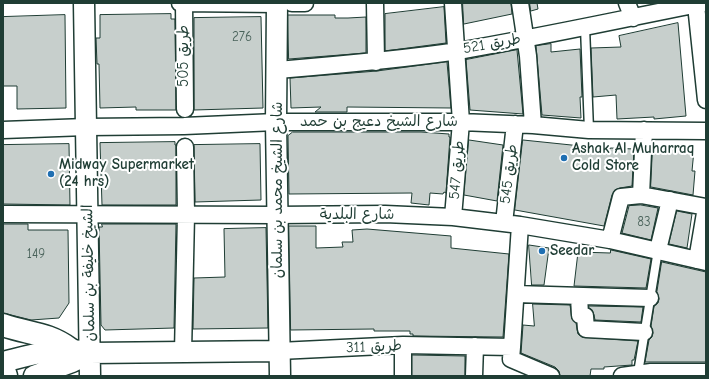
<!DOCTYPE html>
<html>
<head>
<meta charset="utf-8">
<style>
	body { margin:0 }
	#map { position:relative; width:709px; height:379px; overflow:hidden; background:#fff; font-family:"Comic Neue",sans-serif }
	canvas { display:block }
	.frame { position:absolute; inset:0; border:4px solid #1f3d34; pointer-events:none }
</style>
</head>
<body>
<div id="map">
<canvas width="709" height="379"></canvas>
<div class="frame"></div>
</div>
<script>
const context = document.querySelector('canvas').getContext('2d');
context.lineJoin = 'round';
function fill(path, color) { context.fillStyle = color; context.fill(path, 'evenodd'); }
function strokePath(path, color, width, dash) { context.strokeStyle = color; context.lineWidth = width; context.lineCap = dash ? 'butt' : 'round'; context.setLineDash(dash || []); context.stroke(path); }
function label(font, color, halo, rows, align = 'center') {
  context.font = font + ' "Comic Neue","Playpen Sans Arabic",sans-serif'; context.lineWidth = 4; context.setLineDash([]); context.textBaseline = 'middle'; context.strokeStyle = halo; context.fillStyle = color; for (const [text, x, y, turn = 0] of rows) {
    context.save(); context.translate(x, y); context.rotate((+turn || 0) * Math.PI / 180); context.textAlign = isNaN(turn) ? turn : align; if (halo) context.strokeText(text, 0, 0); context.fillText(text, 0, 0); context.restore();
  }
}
const building = new Path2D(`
	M463 3H511L512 14 464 24Z
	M530 3H537L538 9 531 11Z
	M444 7 446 43 385 51V14Z
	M171 14V19H175L176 110H136V107L100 108 99 64H97L96 38H100V15Z
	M65 15 66 108 17 109V86H3V17Z
	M288 15H335V18H348L366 17V53L289 59Z
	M261 17 263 108 194 110V18Z
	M678 23 686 116 654 119V117L617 119 616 95 593 97 591 48 621 47 619 36Z
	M551 44V52L580 49 582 97H580L581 118 542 115 536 46Z
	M517 50 523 114 470 110 466 60Z
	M447 62 451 108 347 107V112H315L321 107 291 108 290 78 377 71Z
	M293 132H421L449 134V137H450L446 193 444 192 443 194 430 193 429 205 411 203 412 193 289 194 288 136Z
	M469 140 503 145 497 201 464 195Z
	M523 140 610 149V148L634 149 632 186 620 188 615 190 612 195 604 226 515 210Z
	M175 142V145H176V205H102L100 143Z
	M69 144 70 205 3 204V145Z
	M260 144 261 200 195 202 194 145Z
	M653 146 694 150 692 171H695L693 195 651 187Z
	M641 205 658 208 651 240 622 233 629 206Z
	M677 211 692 214 687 248 669 244Z
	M3 224H28V230H68L69 303 59 318 31 320 3 313Z
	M102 224H176L174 328 105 330 101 325 99 227H102Z
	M289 226H316V248L343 247 342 242H353L352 230 367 229 451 236V248L509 254 503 337 413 336V334H410V331H374V329L291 330Z
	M266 228 268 328 193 329 194 278 225 277 224 229Z
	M529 245 549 248 544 285H532Z
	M611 250 651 259 646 288 574 286 578 252 610 253Z
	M662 262 706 272V362H645L649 340 652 337 653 333 651 326 654 306 658 303 659 299 657 292Z
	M533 304 570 305 572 319 576 323 578 334 582 337 638 341 634 360H632V365L604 367V369H591L590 376H560L559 371 555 367 521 353 523 325 534 326Z
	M589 306 643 307 641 322 595 320 594 315 592 310 589 308Z
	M412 355 465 356V376H412Z`);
const service = new Path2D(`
	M585 27 589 130
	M638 373 658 250`);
const minor = new Path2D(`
	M180 3 277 4
	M184 3 185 109
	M292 3H305
	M375 3 376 62
	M520 3 528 56 533 125
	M627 3 633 18
	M696 5 706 100
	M277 70C337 65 398 60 458 51 540 37 622 19 704 3
	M3 130 86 127 184 126 276 122H461L533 125 589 130 706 131
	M641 195 644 130
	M3 214 277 215 385 214 453 217 520 225 610 240 706 262
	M453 217 461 122 453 3
	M504 223 515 124
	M610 240 621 197 641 195 706 207
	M658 250 670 200
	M697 260 706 207
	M516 294 650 298
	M579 296 580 315 585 316 586 329 644 332
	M512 347 520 225
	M279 351 403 345 512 347 511 359 551 376
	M183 352 186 215 185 147
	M403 376V345
	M474 376 475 346
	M622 376 651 372H706`);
const tertiary = new Path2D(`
	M84 3 90 376
	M277 3 276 122 280 376
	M3 362C31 355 61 345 90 353L279 351
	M34 376 72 362 90 353`);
const primary = new Path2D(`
	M3 325C28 334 47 332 70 349
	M3 367 6 376`);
const markers = [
	[564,158,4,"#1f6fb2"],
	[51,174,4,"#1f6fb2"],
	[542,251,4,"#1f6fb2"]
];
const numberNames = [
	["276",242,37],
	["83",644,222],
	["149",36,254]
];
const streetNames = [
	["طريق 521",492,44,-10],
	["طريق 505",184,56,-90],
	["شارع الشيخ دعيج بن حمد",379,122],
	["طريق 547",457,170,-85],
	["طريق 545",509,174,-83],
	["شارع الشيخ محمد بن سلمان",278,190,-90],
	["شارع البلدية",357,215],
	["الشيخ خليفة بن سلمان",89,273,-91],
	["طريق 311",374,347,-2]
];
const poiNames = [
	["Ashak Al Muharraq",572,149],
	["Cold Store",572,166],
	["Midway Supermarket",59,165],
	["(24 hrs)",59,182],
	["Seedar",550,251]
];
fill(building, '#c7cfcc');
strokePath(building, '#1f3d34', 1);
strokePath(service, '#1f3d34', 11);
strokePath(minor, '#1f3d34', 19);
strokePath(tertiary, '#1f3d34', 23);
strokePath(primary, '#1f3d34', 25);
strokePath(service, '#fff', 8);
strokePath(minor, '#fff', 16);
strokePath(tertiary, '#fff', 20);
strokePath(primary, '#fff', 22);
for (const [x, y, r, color] of markers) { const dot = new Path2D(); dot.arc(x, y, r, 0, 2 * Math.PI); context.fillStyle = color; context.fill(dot); strokePath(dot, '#fff', 1.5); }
label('13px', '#49625a', null, numberNames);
label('15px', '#1f3d34', '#fff', streetNames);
label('bold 15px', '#1f3d34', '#fff', poiNames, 'left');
</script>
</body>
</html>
